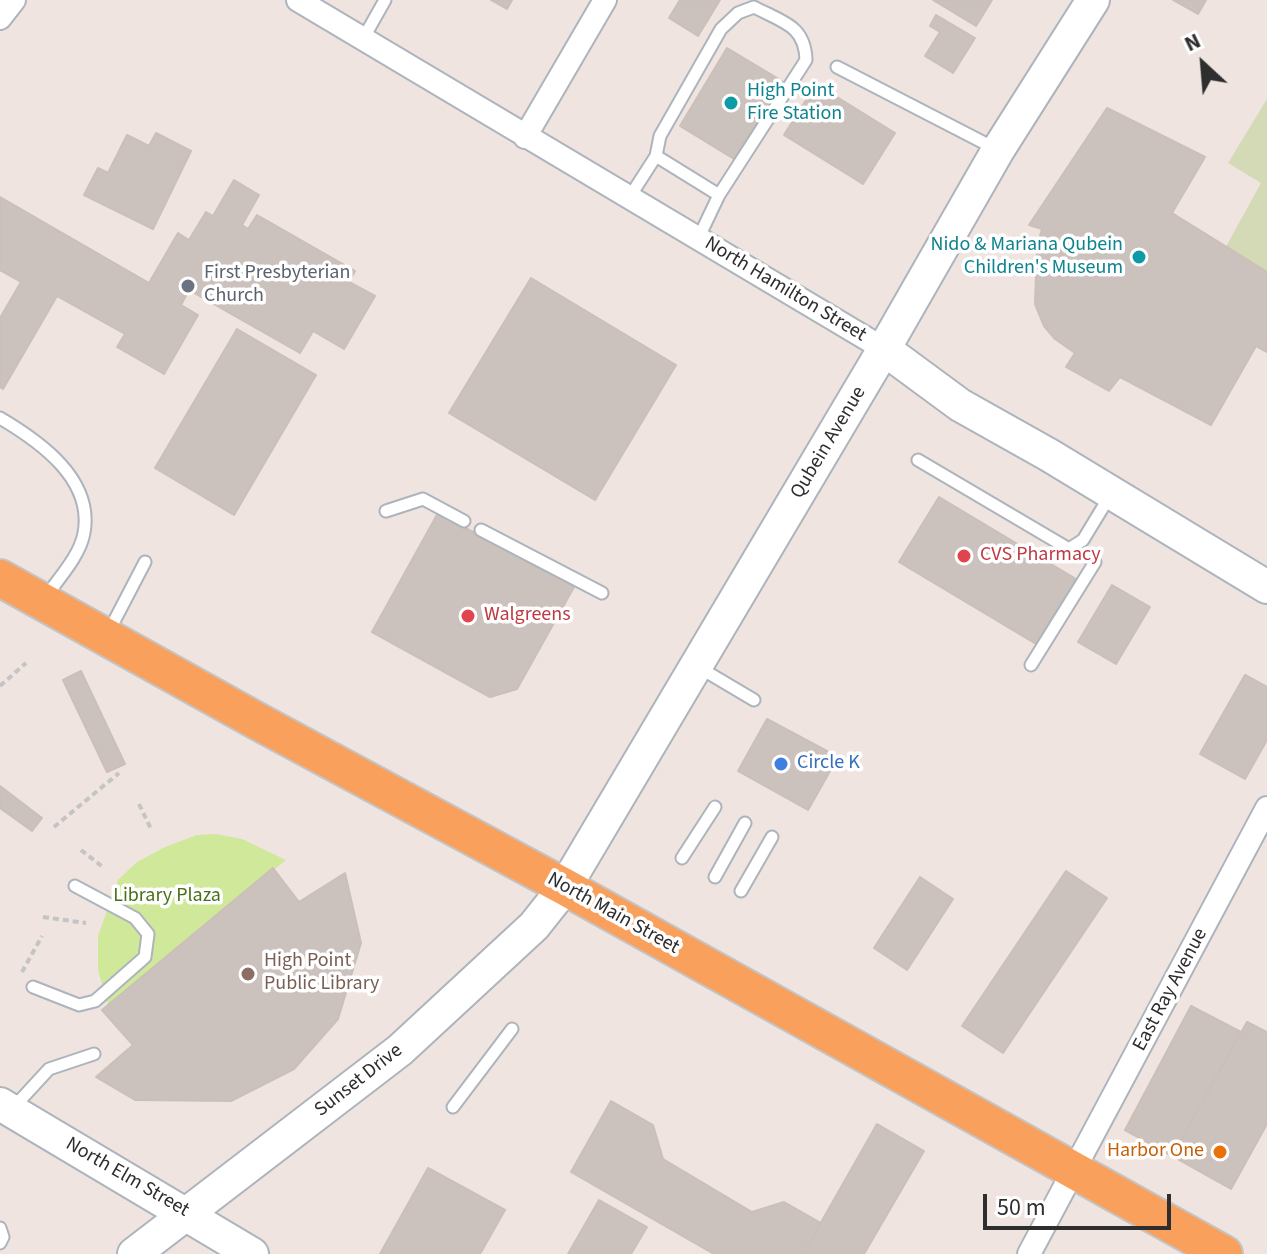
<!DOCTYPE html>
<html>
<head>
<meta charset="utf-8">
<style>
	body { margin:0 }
	#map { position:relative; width:1267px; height:1254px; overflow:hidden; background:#efe4e0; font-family:"Source Sans 3",sans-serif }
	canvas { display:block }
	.north { position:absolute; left:1163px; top:24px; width:80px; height:80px; -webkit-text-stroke:6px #fff; paint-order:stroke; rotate:334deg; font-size:22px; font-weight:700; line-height:32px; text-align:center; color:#2e2e2e }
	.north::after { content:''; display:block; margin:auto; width:28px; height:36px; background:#2e2e2e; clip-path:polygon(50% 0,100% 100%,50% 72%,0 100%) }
	.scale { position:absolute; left:983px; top:1194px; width:188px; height:36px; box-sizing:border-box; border:4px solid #2e2e2e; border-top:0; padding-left:10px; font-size:24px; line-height:28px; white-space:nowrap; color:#2e2e2e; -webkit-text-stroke:6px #fff; paint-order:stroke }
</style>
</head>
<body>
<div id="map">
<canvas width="1267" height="1254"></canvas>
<div class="north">N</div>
<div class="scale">50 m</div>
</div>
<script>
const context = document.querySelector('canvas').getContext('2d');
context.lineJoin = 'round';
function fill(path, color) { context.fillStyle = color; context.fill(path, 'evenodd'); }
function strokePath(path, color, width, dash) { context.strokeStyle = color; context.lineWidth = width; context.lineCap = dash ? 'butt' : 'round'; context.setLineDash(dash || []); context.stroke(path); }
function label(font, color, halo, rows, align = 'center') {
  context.font = font + ' "Source Sans 3",sans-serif'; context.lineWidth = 7; context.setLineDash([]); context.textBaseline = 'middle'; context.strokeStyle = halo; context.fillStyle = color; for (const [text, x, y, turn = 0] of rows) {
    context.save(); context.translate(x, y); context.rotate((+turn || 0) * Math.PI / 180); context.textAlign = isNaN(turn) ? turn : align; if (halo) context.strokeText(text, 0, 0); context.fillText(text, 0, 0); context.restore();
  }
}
const green = new Path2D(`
	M216 834 242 839 286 860 108 1005 98 970V936L118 880 137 862 165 847 197 835Z`);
const cemetery = new Path2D(`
	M1267 99V278L1223 252 1261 183 1228 163Z`);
const building = new Path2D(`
	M491 0H512L507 9Z
	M680 0H720L698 36 669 18Z
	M933 0H992L976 26Z
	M1173 0H1206L1198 14Z
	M936 15 975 38 953 73 925 56 940 32 930 26Z
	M727 48 782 81 734 159 680 126Z
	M816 84 895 133 863 184 784 135Z
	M1107 108 1205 157 1172 213 1267 272V352L1256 346 1211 425 1120 377 1109 391 1066 367 1075 353 1055 339 1044 326 1035 304 1037 246 1042 229 1029 225Z
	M156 133 191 151 153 229 84 195 98 168 108 173 127 135 149 146Z
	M234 180 259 195 242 225 248 229 257 215 355 271 349 282 375 296 344 349 313 331 300 353 189 290 181 305 198 315 164 374 117 347 125 334 57 296 3 389 0 387V318L21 282 0 270V197L149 283 178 233 189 240 206 212 213 216Z
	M531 278 676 365 595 500 449 413Z
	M237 329 316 375 234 515 155 468Z
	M939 497 1076 579 1036 644 899 562Z
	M438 513 574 587 517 689 490 697 372 632Z
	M1112 585 1150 607 1116 664 1078 642Z
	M81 671 125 764 107 772 63 680Z
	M1245 675 1267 687V740L1245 779 1200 754Z
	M767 719 838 757 808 810 738 771Z
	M0 786 42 818 32 831 0 808Z
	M273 868 299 902 345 873 361 943 338 1019 294 1069 231 1101 135 1100 96 1077 133 1045 102 1010Z
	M1066 871 1107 898 1003 1053 962 1026Z
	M920 877 953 899 907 970 874 948Z
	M1191 1006 1241 1032 1172 1156 1125 1130Z
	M1247 1022 1267 1032V1124L1231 1189 1172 1156Z
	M611 1101 653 1125 663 1159 752 1212 784 1202 821 1223 803 1254H714L571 1172Z
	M877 1124 924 1151 864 1254H803Z
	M428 1168 505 1210 480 1254H380Z
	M599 1200 647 1227 631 1254H568Z`);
const path = new Path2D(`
	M0 686 26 663
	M139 804 152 831
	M54 827 119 773
	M81 850 104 868
	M43 917 86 923
	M22 972 42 936`);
const lane = new Path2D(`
	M363 39 385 0
	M837 67 996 149
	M656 156 660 136 721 29 738 13 754 7C782 22 805 25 806 60L719 195
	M629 198 656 156 719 195 698 239
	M0 418C39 441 94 479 84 533 80 556 58 579 45 598
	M918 460 1069 549 1083 540 1111 494
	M386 511 423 499 464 521
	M481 530 602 593
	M108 633 145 562
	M1031 665 1095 562
	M700 668 754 700
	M682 858 715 807
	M715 877 745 823
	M741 891 772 837
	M33 987 79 1005 95 1001 145 957 148 934 135 918 75 886
	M14 1107 49 1069 94 1054
	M453 1107 512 1029
	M0 1228 3 1237 0 1243`);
const street = new Path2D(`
	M298 0 884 349
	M0 18 14 0
	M525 137 605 0
	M1029 1254 1267 808`);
const secondary = new Path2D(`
	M884 349 960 405 1049 455 1267 587
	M0 1104 252 1254
	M134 1254 400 1050 534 926 565 887 884 349 998 150 1093 0`);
const primary = new Path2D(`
	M0 578 257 721 565 887 1224 1254`);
const markers = [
	[731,103,8,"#0f9aa8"],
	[1139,257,8,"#0f9aa8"],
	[188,286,8,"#6b7280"],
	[964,556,8,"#e0444e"],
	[468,616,8,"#e0444e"],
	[781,764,8,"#3f7fe0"],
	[248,974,8,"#8d6e63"],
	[1220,1152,8,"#e8710a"]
];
const cultureNames = [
	["High Point",747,92],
	["Fire Station",747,115],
	["Nido & Mariana Qubein",1123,246,"right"],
	["Children's Museum",1123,269,"right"]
];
const worshipNames = [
	["First Presbyterian",204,274],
	["Church",204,297]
];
const streetNames = [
	["North Hamilton Street",785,290,31],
	["Qubein Avenue",829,443,-59],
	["North Main Street",613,914,29],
	["East Ray Avenue",1171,990,-62],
	["Sunset Drive",359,1081,-38],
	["North Elm Street",127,1178,30]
];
const healthNames = [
	["CVS Pharmacy",980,556],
	["Walgreens",484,616]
];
const shopNames = [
	["Circle K",797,764]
];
const parkNames = [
	["Library Plaza",167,897]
];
const educationNames = [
	["High Point",264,962],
	["Public Library",264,985]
];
const foodNames = [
	["Harbor One",1204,1152]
];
fill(green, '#cfe89a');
fill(cemetery, '#d4dab6');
fill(building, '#cbc2be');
strokePath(building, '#ccbfb9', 2);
strokePath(lane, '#adb4bb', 15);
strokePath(street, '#adb4bb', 26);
strokePath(secondary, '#adb4bb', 36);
strokePath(primary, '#c4c4c4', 40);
strokePath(path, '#c4c4c4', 4, [6, 4]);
strokePath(lane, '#fff', 11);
strokePath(street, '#fff', 22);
strokePath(secondary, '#fff', 32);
strokePath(primary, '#f9a05c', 36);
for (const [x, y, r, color] of markers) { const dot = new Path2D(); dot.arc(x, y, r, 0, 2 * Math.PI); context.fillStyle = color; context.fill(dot); strokePath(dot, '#fff', 3); }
label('20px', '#0d838f', '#fff', cultureNames, 'left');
label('20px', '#5b616d', '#fff', worshipNames, 'left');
label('20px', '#2e2e2e', '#fff', streetNames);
label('20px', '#be3a42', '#fff', healthNames, 'left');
label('20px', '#366cbe', '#fff', shopNames, 'left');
label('20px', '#487117', '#fff', parkNames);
label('20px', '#785e54', '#fff', educationNames, 'left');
label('20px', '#c56008', '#fff', foodNames, 'right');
</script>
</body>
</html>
